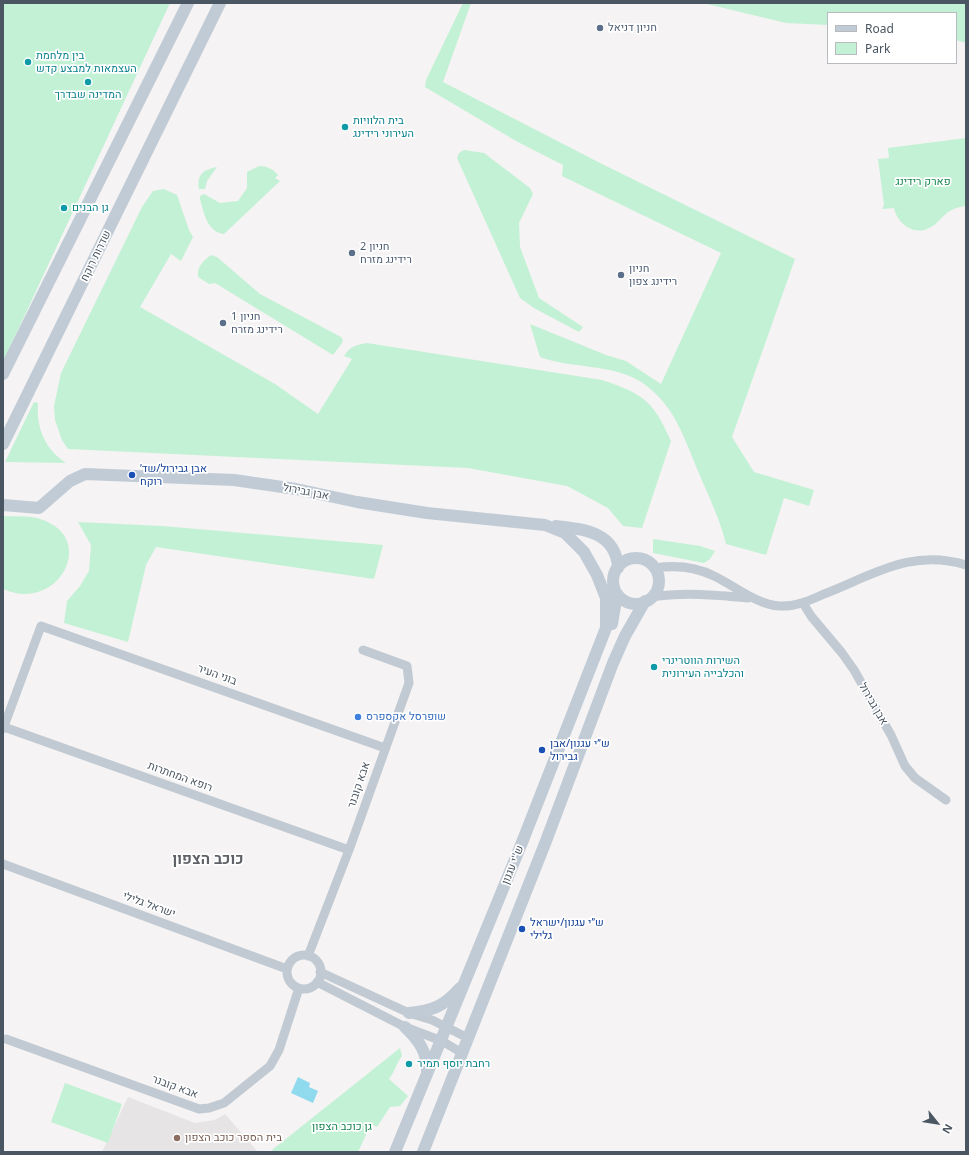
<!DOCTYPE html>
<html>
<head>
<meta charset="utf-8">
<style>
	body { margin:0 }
	#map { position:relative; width:969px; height:1155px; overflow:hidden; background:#f5f3f3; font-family:"Noto Sans",sans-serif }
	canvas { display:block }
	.frame { position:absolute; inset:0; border:4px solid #4a5661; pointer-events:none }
	.legend { position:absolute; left:827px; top:12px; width:130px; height:52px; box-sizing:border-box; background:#fff; border:1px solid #b7bbc0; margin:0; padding:5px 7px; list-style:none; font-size:12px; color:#4a5661 }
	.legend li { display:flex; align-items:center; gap:8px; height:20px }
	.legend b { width:20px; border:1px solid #b7bbc0 }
	.north { position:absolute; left:917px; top:1103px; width:40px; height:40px; -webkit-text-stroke:3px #fff; paint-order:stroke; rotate:120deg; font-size:11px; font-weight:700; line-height:16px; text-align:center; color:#4a5661 }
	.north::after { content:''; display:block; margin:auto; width:14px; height:18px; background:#4a5661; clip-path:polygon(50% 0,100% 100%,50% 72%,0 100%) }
</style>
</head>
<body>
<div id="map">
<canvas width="969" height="1155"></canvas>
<div class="frame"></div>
<ul class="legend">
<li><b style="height:5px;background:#c1cbd6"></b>Road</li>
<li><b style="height:11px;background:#c3f1d5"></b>Park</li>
</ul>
<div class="north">N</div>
</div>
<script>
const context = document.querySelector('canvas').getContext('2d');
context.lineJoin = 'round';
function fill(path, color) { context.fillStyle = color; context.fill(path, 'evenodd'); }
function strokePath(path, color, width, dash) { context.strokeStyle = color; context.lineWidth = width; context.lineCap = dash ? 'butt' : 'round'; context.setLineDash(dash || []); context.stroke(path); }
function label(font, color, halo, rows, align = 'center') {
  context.font = font + ' "Noto Sans",Heebo,sans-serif'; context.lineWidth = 3.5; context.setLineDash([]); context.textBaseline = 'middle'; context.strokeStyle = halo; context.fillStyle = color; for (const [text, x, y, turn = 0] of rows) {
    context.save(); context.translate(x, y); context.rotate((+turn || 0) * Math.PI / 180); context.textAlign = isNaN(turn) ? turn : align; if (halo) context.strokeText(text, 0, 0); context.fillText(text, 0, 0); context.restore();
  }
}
const education = new Path2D(`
	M128 1097 195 1123 215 1120 225 1114 258 1152H102Z`);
const green = new Path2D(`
	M3 3H170L3 362Z
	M463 3H471L443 82 602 164 795 259 732 437 754 472 814 490 809 506 784 498 766 555 726 544C720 519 708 495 698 471 689 450 681 426 668 408 659 396 647 384 634 378 604 364 570 368 540 357L530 324 606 355 626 361 661 384 721 253 562 176 563 165 516 141 425 87 426 80Z
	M703 3H966V43L956 40V13H828V25L786 23Z
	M966 138V206C941 209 943 223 927 229 911 235 897 222 894 208L882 209 884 205 878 159 889 158 888 148Z
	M464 150 484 153 530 188 533 194 519 223 520 247 539 298 583 327 579 332 534 308 520 298 457 158 459 153Z
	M259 166C267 166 273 169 278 175L275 178 280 181 224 234C207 232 204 213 200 199V196L204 194 220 203 238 201 247 188V172Z
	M217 167 207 181 205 189H199C197 175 202 170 217 167Z
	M164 189 177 195 189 230 193 237 181 261 171 254 140 307 275 384 318 414 352 359 344 356C350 346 357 345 367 343L602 380C644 394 653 401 671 441L642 528 623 526 608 508 567 486 468 468 68 449 62 440 55 420 54 406 61 373 142 207 153 191Z
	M211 255 217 257 260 294 341 337 343 340 342 343 333 355 215 283 209 284 198 277C197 266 203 261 211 255Z
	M34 402 38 403C36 428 45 449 66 463L5 462Z
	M3 516C14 517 29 515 40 519 99 537 59 614 3 589Z
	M78 522 162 526 383 545 374 579 156 547 146 565 128 642 64 623 67 601 80 586 89 571 91 545Z
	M653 539 700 546 715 551 710 559 704 563 653 553Z
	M400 1048 402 1056C398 1060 394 1073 389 1079L408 1096 400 1106 390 1107 377 1127 371 1124 358 1152H274L272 1150Z
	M65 1083 122 1104 108 1143 51 1122Z`);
const water = new Path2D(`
	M298 1077 310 1083 309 1087 318 1091 313 1103 291 1093Z`);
const minor = new Path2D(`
	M655 568C675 565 696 567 714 576 735 586 757 605 780 606 795 607 811 600 824 594 873 575 912 548 966 565
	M652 597C684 592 716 595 748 598
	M803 603 811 616 842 653 854 670 891 735 905 766 915 778 946 800
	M4 727 349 850
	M3 729 41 626 385 748
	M3 864 287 969
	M287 972a17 17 0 1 1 34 0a17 17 0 1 1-34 0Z
	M308 956 349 850 409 683 407 666 363 650
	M320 972 409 1013 432 1020 468 1038
	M317 982 405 1027 442 1041 462 1053
	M6 1039 199 1109 209 1108 224 1103 270 1066 279 1050 299 988`);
const secondary = new Path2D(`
	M3 374 188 3
	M3 444 220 3
	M3 505 39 508 70 481 85 474 234 480 296 489 357 502 427 513 545 525 565 533 584 552 597 575 606 598V628L523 840 395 1152
	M556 526C584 529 616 532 618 568
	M613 581a23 23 0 1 1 46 0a23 23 0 1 1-46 0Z
	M612 624 617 594
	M409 1013C433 1011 444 1006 460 988
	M405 1027C419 1040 428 1053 427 1073
	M423 1152 546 841 613 663 625 636 645 601`);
const markers = [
	[600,28,4,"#5c6f8a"],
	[28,62,4,"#0f9aa8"],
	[88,82,4,"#0f9aa8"],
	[345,127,4,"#0f9aa8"],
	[64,208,4,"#0f9aa8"],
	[352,253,4,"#5c6f8a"],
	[621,275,4,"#5c6f8a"],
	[223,323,4,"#5c6f8a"],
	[132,475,4,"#1a4fb4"],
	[654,667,4,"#0f9aa8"],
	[358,717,4,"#3f7fe0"],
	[542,750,4,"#1a4fb4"],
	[522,929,4,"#1a4fb4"],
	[409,1064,4,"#0f9aa8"],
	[177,1138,4,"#8d6e63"]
];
const serviceNames = [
	["חניון דניאל",608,28],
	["2 חניון",360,247],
	["רידינג מזרח",360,260],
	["חניון",629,269],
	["רידינג צפון",629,282],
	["1 חניון",231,317],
	["רידינג מזרח",231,330]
];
const cultureNames = [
	["בין מלחמת",36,56],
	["העצמאות למבצע קדש",36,69],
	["המדינה שבדרך",88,95,"center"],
	["בית הלוויות",353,121],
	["העירוני רידינג",353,134],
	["גן הבנים",72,208],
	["השירות הווטרינרי",662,661],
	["והכלבייה העירונית",662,674],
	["רחבת יוסף תמיר",417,1064]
];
const parkNames = [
	["פארק רידינג",923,182],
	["גן כוכב הצפון",342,1127]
];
const streetNames = [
	["שדרות רוקח",96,256,-64],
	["אבן גבירול",306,492,11],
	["בוני העיר",217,675,20],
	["אבן גבירול",873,704,60],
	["רופא המחתרות",180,777,20],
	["אבא קובנר",359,785,-71],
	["ש''י עגנון",513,865,-68],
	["ישראל גלילי",149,905,20],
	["אבא קובנר",175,1087,20]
];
const transitNames = [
	["אבן גבירול/שד׳",140,469],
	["רוקח",140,482],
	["ש״י עגנון/אבן",550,744],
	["גבירול",550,757],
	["ש״י עגנון/ישראל",530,923],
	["גלילי",530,936]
];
const shopNames = [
	["שופרסל אקספרס",366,717]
];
const educationNames = [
	["בית הספר כוכב הצפון",185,1138]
];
const districtNames = [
	["כוכב הצפון",208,860]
];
fill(education, '#e6e4e5');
fill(green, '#c3f1d5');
fill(water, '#90daee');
strokePath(minor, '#c1cad2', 9);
strokePath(secondary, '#c1cbd6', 12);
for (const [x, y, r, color] of markers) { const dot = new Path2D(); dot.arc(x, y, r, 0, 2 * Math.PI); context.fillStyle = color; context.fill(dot); strokePath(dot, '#fff', 1.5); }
label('11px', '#4e5e75', '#fff', serviceNames, 'left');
label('11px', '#0d838f', '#fff', cultureNames, 'left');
label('11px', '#17864f', '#fff', parkNames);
label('11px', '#4a5661', '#fff', streetNames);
label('11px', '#164399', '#fff', transitNames, 'left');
label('11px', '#366cbe', '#fff', shopNames, 'left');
label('11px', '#785e54', '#fff', educationNames, 'left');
label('bold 15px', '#5f6368', '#fff', districtNames);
</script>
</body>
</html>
